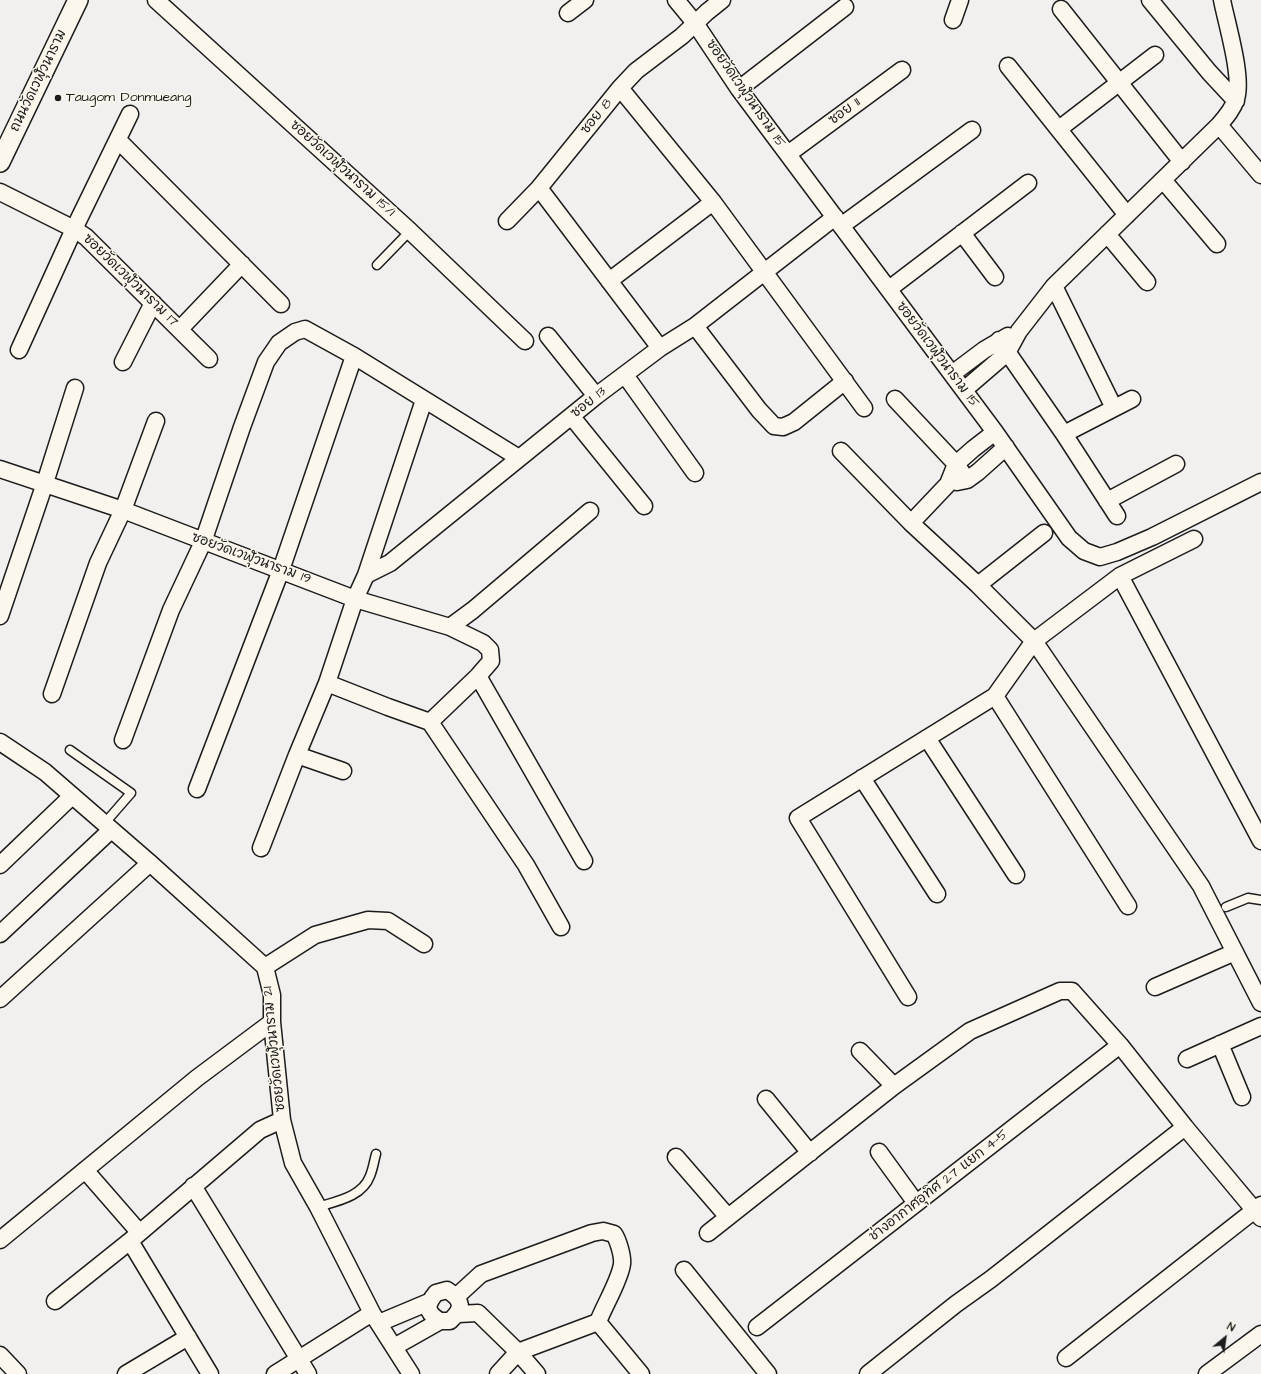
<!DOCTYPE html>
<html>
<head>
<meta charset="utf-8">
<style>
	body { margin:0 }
	#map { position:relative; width:1261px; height:1374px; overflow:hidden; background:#f1f0ef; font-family:"Architects Daughter",sans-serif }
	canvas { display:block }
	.north { position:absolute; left:1205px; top:1318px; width:40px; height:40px; -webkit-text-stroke:3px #fbf7ec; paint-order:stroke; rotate:29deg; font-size:11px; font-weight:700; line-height:16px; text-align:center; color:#1c1c1c }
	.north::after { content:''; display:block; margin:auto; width:14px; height:18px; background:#1c1c1c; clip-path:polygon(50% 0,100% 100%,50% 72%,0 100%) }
</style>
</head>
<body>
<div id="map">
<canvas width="1261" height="1374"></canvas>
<div class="north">N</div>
</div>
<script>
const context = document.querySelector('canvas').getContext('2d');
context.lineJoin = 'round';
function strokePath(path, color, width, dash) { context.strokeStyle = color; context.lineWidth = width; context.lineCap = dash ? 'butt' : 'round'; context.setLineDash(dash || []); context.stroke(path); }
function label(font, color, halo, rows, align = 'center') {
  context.font = font + ' "Architects Daughter","Playpen Sans Thai",sans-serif'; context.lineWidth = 3; context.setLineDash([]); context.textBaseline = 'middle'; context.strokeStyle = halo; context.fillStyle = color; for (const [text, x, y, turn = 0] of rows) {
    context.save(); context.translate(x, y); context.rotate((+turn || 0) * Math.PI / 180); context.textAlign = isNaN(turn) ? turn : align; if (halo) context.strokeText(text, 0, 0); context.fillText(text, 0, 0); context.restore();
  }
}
const service = new Path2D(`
	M377 265 410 231
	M70 750 131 793 104 824
	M1226 907 1248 898 1261 900
	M318 1207C337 1201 362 1197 370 1176 373 1169 374 1161 376 1154`);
const minor = new Path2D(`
	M156 0 410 231 525 341
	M676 0 695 23 739 89 995 432 1069 538 1084 551 1100 557 1117 552 1152 537 1261 482
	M1150 0 1209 72 1236 101
	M1061 9 1182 162
	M568 13 585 0
	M953 20 960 0
	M1008 66 1127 215
	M620 88 713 202 864 408
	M739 89 845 7
	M1219 125 1261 175
	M1059 129 1155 55
	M118 140 281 304
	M788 154 902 70
	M1163 180 1217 244
	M539 188 660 348
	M0 192 74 229 86 237 209 359
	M507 221 539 188 620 88 636 71 682 36 707 12 722 0
	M841 226 972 130
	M962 233 995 277
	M1107 234 1147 282
	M609 281 713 202
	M1054 286 1114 408
	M889 289 1028 183
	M695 326 759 410 774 426 783 427 794 422 845 381
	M180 329 242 264
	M548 336 596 396
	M999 340 1064 434 1117 516
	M19 350 74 229 130 114
	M123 362 153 303
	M952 374 984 350 1008 336
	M625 375 695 473
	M964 390 1007 353 1019 331 1054 286 1219 125C1226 117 1233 109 1236 99 1243 77 1227 25 1222 0
	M895 399 956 464 967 480
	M572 417 644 506
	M1064 434 1132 399
	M841 451 911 523 978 585 1034 641 1201 886 1261 1003
	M0 469 123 510 355 599 450 627 483 643 490 650 491 661 478 676 430 722
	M957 482 967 480 978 472 1006 447
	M1107 501 1176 464
	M911 523 948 484 956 464 973 449 995 432
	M366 575 424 400
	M1120 576 1261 841
	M978 585 1044 533
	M0 616 45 483 75 388
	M450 627 473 610 590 511
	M478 676 584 861
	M327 683 388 707 430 722 526 865 561 927
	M52 694 98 563 123 510 156 421
	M927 738 1016 875
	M123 740 171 610 203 542 242 427 266 362 279 343 295 332 305 329 354 356 519 458
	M0 742 45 772 150 863 265 967 272 995V1022L282 1120 293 1163 318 1207 372 1313 411 1374
	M297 755 343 771
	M862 778 937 894
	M197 789 281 570 354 356
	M261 848 297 755 327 683 355 599 366 575 390 563 596 396 660 348 695 326 835 217
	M0 865 72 796
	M1128 906 995 696 1034 641 1120 576 1194 539
	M0 934 111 830
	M265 967 315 935 368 920 388 921 424 944
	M1155 987 1235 952
	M908 997 798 818 995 696
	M0 999 150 863
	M1220 1044 1242 1097
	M860 1051 894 1086
	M1187 1059 1261 1026
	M766 1099 810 1153
	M879 1152 916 1203
	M676 1157 728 1217
	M85 1170 139 1232
	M193 1186 308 1374
	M708 1233 894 1086 970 1031 1060 991H1072L1120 1045 1185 1127 1261 1218
	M0 1240 197 1078 272 1022
	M130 1241 210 1374
	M684 1270 768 1374
	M457 1296 481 1274 592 1233 603 1231 614 1234C618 1240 623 1256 622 1264 620 1280 604 1306 598 1322L518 1352 498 1374
	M55 1301 130 1241 260 1130 282 1120
	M458 1314 478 1313 518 1352 537 1374
	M598 1322 641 1374
	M379 1323 429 1302
	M757 1327 1120 1045
	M394 1347 440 1321H450C464 1308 463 1300 447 1290L436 1293C426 1305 425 1312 440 1321
	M0 1355 18 1374
	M1066 1358 1261 1205
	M126 1374 188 1337
	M275 1374 372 1313
	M868 1374 956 1304 991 1279 1185 1127
	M1207 1374 1261 1334`);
const tertiary = new Path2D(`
	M0 162 78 0`);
const markers = [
	[58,98,4,"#1c1c1c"]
];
const streetNames = [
	["ถนนวัดเวฬุวนาราม",39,81,-64],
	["ซอยวัดเวฬุวนาราม 15",745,94,55],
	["ซอย 11",845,112,-36],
	["ซอย 8",597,117,-51],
	["ซอยวัดเวฬุวนาราม 15/1",342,169,42],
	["ซอยวัดเวฬุวนาราม 17",130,281,44],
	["ซอยวัดเวฬุวนาราม 15",937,355,53],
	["ซอย 13",589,403,-39],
	["ซอยวัดเวฬุวนาราม 19",251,559,20],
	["ซอยวัดเวฬุวนาราม 21",275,1049,-96],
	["ช่างอากาศอุทิศ 27 แยก 4-5",939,1186,-38]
];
const poiNames = [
	["Taugom Donmueang",66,98]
];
strokePath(service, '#1c1c1c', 11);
strokePath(minor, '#1c1c1c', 19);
strokePath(tertiary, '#1c1c1c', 22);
strokePath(service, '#fbf7ec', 8);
strokePath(minor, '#fbf7ec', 16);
strokePath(tertiary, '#fbf7ec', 19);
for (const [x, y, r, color] of markers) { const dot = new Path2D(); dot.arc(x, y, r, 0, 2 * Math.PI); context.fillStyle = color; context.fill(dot); strokePath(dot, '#fbf7ec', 1.5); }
label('14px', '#1c1c1c', '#fbf7ec', streetNames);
label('14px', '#1c1c1c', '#fbf7ec', poiNames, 'left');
</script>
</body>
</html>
